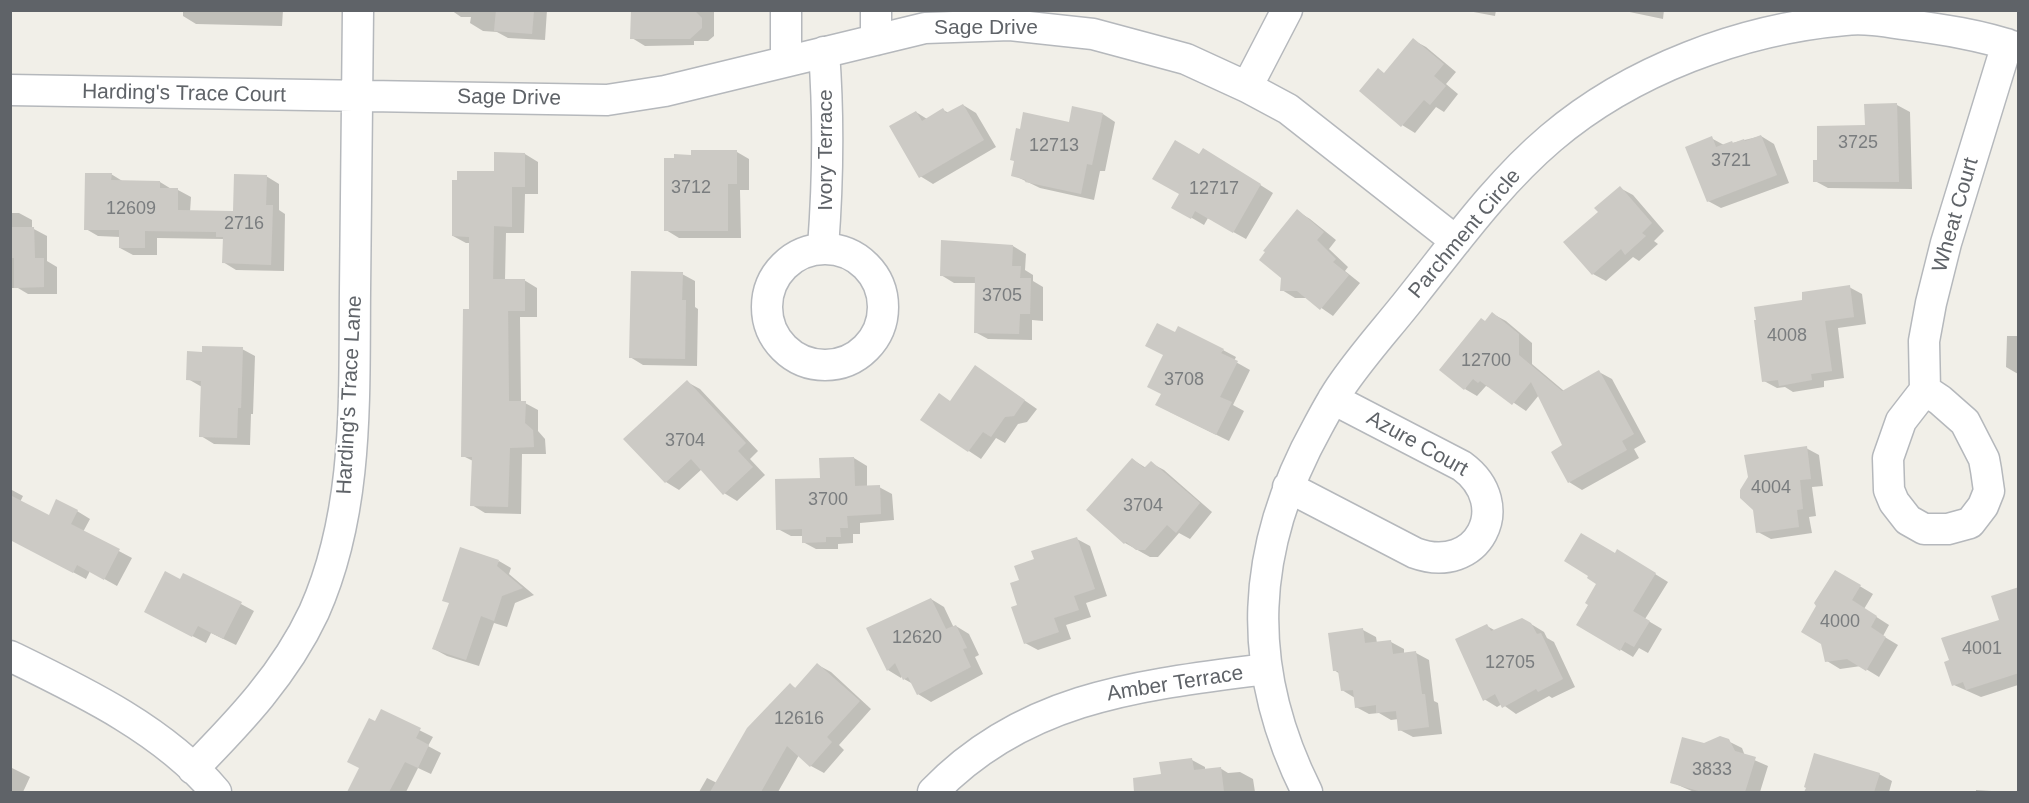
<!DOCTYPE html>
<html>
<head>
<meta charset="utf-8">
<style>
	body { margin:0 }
	#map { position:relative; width:2029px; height:803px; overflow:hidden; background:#f1efe8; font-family:Helvetica,sans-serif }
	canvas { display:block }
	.frame { position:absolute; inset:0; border:12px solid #5f6368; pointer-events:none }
</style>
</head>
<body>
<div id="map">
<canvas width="2029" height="803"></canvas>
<div class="frame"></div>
</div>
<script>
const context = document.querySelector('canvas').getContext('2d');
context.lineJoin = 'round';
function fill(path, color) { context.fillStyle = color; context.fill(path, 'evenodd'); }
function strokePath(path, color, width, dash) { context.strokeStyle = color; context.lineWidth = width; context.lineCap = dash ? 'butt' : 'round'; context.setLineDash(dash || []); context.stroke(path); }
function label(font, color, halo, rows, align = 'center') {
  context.font = font + ' Helvetica,sans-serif'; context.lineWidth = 4.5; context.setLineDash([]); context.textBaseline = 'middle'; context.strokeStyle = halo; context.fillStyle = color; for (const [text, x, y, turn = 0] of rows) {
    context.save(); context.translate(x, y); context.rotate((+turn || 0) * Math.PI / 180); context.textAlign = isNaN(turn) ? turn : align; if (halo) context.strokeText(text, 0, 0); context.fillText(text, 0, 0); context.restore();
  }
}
const shadow = new Path2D(`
	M183 10H283L282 26 196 24 183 16Z
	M451 10H547L545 40 508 38 497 32 483 31 470 23 471 17H461Z
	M632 10H714V36L708 41H694V45L645 46 632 38Z
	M1463 10H1496L1495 16Z
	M1620 10H1664L1663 19Z
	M1413 40 1426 47 1456 72 1446 84 1458 94 1444 112 1436 107 1415 133 1402 125 1385 74Z
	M963 105 976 113 996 147 933 184 920 176 916 112 927 119 943 110 949 113Z
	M1897 105 1910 112 1912 189 1828 188 1815 181 1818 161Z
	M1103 114 1115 122 1105 171H1100L1094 200 1040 188 1013 175 1070 124Z
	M1761 136 1774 144 1789 183 1721 208 1708 201 1711 138 1724 145Z
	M737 152 749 159V190H740L741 238H679L666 230 692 156Z
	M525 154 538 162V194H525L524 233H506L505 280H524L537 288V317H520L521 403H525L538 410V431L545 439 546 454H522L521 514 485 513 472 505 473 461 463 456 470 310 471 243H466L453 236 496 173Z
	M1200 156 1216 157 1273 193 1246 239 1208 218 1204 225 1173 207Z
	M111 174 124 182H160L173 190H178L191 197 190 212 234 213 266 176 279 184V210L285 214 284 271 236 270 223 262V239L157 238V255H133L120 248V237L98 236 86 229Z
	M1620 188 1633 195 1664 231 1654 241 1658 244 1639 261 1633 257 1606 281 1593 274 1600 212Z
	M1297 211 1310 219 1336 240 1329 249 1348 267 1345 271 1360 283 1333 316 1307 298H1295L1282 290 1283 277Z
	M10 213H19L32 220V228L47 236V261L57 267V294H28L18 288H10Z
	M1013 246 1026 254 1025 270 1033 275V281L1043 287V321L1032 320V340L988 339 975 332 976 283H954L941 275Z
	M682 274 695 281V307L698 309 697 366 643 365 630 357Z
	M1849 287 1862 294 1866 324 1838 328 1844 378 1824 381V387L1793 392 1785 387 1777 388 1764 381 1804 301Z
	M1493 314 1506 321 1532 343V364L1564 391 1599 372 1612 379 1646 442 1634 449 1639 458 1582 490 1569 482 1564 446 1539 395 1526 411 1492 388 1486 386 1477 396 1465 389 1485 322Z
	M2007 336H2018V374L2006 367Z
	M242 349 255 356 253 414H251L250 445 214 444 201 436 202 387 188 379 204 353Z
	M1223 350 1236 357 1234 361 1250 370 1233 405 1244 411 1229 441 1170 412Z
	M988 375 1037 409 1027 422 1018 424 1005 443 996 438 981 459 922 420 939 395 951 402Z
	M687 382 700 389 758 451 750 459 765 475 737 501 724 493 702 469 679 490 666 482 626 439Z
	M1806 448 1819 455 1823 486 1812 487 1816 516 1809 517 1812 533 1771 539 1758 532Z
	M854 458 867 466V487H879L892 494 894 520 860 523V534H853V543L838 544V549H816L803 542V536H791L778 529 821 479Z
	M1132 459 1146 468 1151 463 1164 470 1212 512 1190 539 1179 533 1158 557H1150L1125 543 1088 509Z
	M10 489 23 496 20 502 49 517 77 511 90 519 83 532 132 558 117 586 90 571 86 579 10 539Z
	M1077 539 1090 546 1107 596 1086 603 1091 617 1066 625 1071 639 1038 650 1025 643 1019 606 1021 581 1036 560Z
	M1618 551 1668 582 1645 619 1662 629 1648 653 1639 648 1633 657 1578 624Z
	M499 561 511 568 509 574 534 595 515 603 507 627 494 623 479 666 447 656 434 649 450 603Z
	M1836 572 1873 594 1864 609 1889 625 1883 636 1898 645 1879 677 1861 666 1840 669 1827 661Z
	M2018 589V685L1981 697 1954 685 2001 621Z
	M931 599 944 607 954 628 956 626 969 634 979 655 975 657 983 674 931 702 918 694 913 684 904 679 902 676 901 678 888 670 868 629Z
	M241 604 254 611 236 645 211 633 206 643 159 619Z
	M1531 624 1544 632 1547 638 1554 642 1575 687 1552 698 1549 696 1516 714 1502 704 1497 707 1484 699 1487 626 1496 631Z
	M1363 630 1376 637 1377 643 1391 642 1404 649V654L1416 653 1429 660 1434 701 1438 703 1442 734 1413 737 1400 730 1399 719 1391 720 1379 713 1369 714 1356 707 1355 698 1342 690 1340 674 1334 670Z
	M818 665 831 672 871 709 839 745 844 750 824 773 811 766 799 755 778 792H699L707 778 717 783 790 685 797 689Z
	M381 711 433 737 428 746 441 753 431 774 418 768 406 792H349L361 768Z
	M1728 741 1742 748 1745 756 1768 766 1760 792H1694L1671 782 1704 745Z
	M1192 760 1205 767V770L1220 768 1228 773 1240 772 1253 779 1255 792H1165L1161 763Z
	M10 767 30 777 23 792H10Z
	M1879 774 1892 781 1889 792H1806L1807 788Z
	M1976 790 2007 792H2009H1976Z`);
const building = new Path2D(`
	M496 10H534L532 34 494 31Z
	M631 10H694L702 18V28L690 39H630Z
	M1413 38 1444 64 1434 76 1446 86 1430 105 1424 100 1401 127 1359 91 1378 68 1384 73Z
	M1897 103 1899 182H1813V160H1817V126L1865 125 1864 104Z
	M963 104 984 140 919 178 889 126 916 111 922 121 943 108 946 113Z
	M1072 106 1103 113 1092 165 1087 164 1081 194 1025 182 1026 180 1011 176 1014 161 1010 160 1016 128 1020 129 1023 112 1069 122Z
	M1761 135 1777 175 1707 202 1685 147 1712 136 1716 147 1732 141 1733 143 1744 139 1745 141Z
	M1175 140 1199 154 1203 148 1261 184 1233 233 1195 211 1191 219 1171 208 1179 194 1152 179Z
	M691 150H737V184H728V231H664V158H674V154L691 155Z
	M494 152 525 153V187H512V227L494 226 493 279H525V311H508L509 401H526L525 423 533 430 534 447 510 448 508 507 470 506 472 457H461L463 309H469V237L452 236V180H457V171H494Z
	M85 173H112L111 180 160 181V188H178V210L233 211 234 174 267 175 266 205H273L271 265 222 263 223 237H216V232L145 231V248H119V230H84Z
	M1620 186 1652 223 1642 233 1646 236 1625 255 1621 249 1592 275 1563 242 1598 212 1594 208Z
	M1297 209 1324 232 1317 240 1336 259 1333 262 1349 275 1320 310 1297 291H1280L1281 278 1259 260 1265 252 1263 251Z
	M10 227H34L35 258H44V287L14 288V258H30H10Z
	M941 240 1013 245 1012 266H1021L1020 278H1031L1030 314H1020L1019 334 974 333 975 277 940 276Z
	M631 271 683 272 682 300H686L685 359 629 358Z
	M1850 285 1854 317 1825 321 1832 371 1811 374 1812 380 1779 386 1778 380 1762 382 1754 320H1756L1754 307 1802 300V292Z
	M1492 312 1519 334V355L1562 391 1599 370 1634 434 1622 441 1627 450 1568 483 1551 452 1562 445 1531 382 1512 405 1480 381 1478 383 1473 379 1464 390 1439 370 1481 318 1485 321Z
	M1157 323 1175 332 1178 326 1224 349 1221 353 1238 361 1220 397 1232 402 1216 435 1155 405 1161 394 1147 387 1163 355 1145 346Z
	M202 346 243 347 241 408H238L237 438 199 437 201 381 186 380 187 351 202 352Z
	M975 365 1025 400 1014 416 1005 417 991 437 983 432 968 452 920 420 939 393 950 401Z
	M687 380 746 443 738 451 753 467 723 495 691 459 665 483 623 439Z
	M1807 446 1811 479 1800 480 1803 509 1797 510 1799 527 1756 533 1753 510 1740 498V490L1748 477 1744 455Z
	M854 457 855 486 880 485 881 514 847 516 848 528H840L841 537H826V542L802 543V529L776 530 775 479 820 478 819 458Z
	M1132 458 1144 468 1151 461 1200 503 1176 533 1167 525 1145 550H1136L1126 542 1124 544 1086 510Z
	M10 495 49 515 56 499 78 510 71 524 120 549 104 580 77 565 73 573 10 540Z
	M1581 533 1615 553 1617 549 1656 573 1633 611 1650 621 1634 647 1625 642 1620 651 1576 625 1588 605 1585 603 1596 584 1587 578 1588 576 1564 561Z
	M1077 537 1095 589 1074 596 1079 610 1054 618 1059 632 1024 644 1011 607 1017 605 1010 583 1019 580 1014 566 1034 559 1031 551Z
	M460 547 499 560 497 566 523 588 502 596 494 621 481 616 466 660 432 649 449 603 442 601Z
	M1835 570 1861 585 1852 600 1877 616 1871 627 1886 637 1866 671 1847 659 1825 662 1821 644 1801 632 1816 606 1814 603Z
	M165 571 180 579 183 573 242 602 223 639 198 626 192 637 144 612Z
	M2019 587V673L1966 690 1963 682 1952 686 1944 662 1949 660 1941 638 1999 620 1991 596Z
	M931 598 946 629 956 625 967 648 963 649 971 667 917 695 908 677 903 680 895 663 887 671 866 628Z
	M1522 618 1531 623 1537 634 1541 633 1563 679 1538 692 1536 689 1502 708 1495 694 1483 701 1455 639 1487 624 1491 631Z
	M1363 628 1365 643 1391 640 1393 654 1416 651 1422 694H1425L1429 727 1398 731 1396 711 1376 713V705L1355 708 1353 690 1341 691 1338 671H1333L1328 633Z
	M817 663 860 701 827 737 832 742 810 767 787 746 761 792H710L747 728 790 683 795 688Z
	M381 709 421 728 416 738 429 745 418 768 405 762 389 792H347L359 768 347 762 369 718 375 721Z
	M1720 736 1729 739 1735 751 1756 757 1745 792H1702L1670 783 1682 737 1704 743Z
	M1814 753 1880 773 1874 792H1804L1806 788 1804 787Z
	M1192 758 1194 770 1221 767 1224 792H1134L1133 778 1161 774 1159 762Z`);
const minor = new Path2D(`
	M876 40V10
	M786 61V10
	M1247 87 1287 10
	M10 90 607 100 665 91 925 28 1010 25 1093 34 1186 59 1247 87 1288 109 1456 241
	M823 248C828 182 829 118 824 52
	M767 307a58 58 0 1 1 116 0a58 58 0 1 1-116 0Z
	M1925 390 1940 400 1965 422 1984 459 1986 470 1989 491 1983 506 1970 523 1948 529H1924L1908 520 1894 502 1889 490 1888 458 1901 421 1925 390 1924 341 1931 303 1946 243 2007 44
	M1288 487 1415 553C1478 576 1515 505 1462 466L1333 399
	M10 656C82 691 164 730 216 792
	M193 769C240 721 285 674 314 612 359 511 354 399 355 291 356 198 357 104 358 10
	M933 792C1025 696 1142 685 1266 669
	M1307 792C1244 666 1250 548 1318 426 1325 413 1332 400 1340 388 1362 355 1390 325 1414 294 1457 240 1499 182 1551 138 1631 70 1742 29 1845 20 1864 18 1883 21 1902 24 1940 29 1982 35 2018 48`);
const numberNames = [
	["3725",1858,143],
	["12713",1054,146],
	["3721",1731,161],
	["3712",691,188],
	["12717",1214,189],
	["12609",131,209],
	["2716",244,224],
	["3705",1002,296],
	["4008",1787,336],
	["12700",1486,361],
	["3708",1184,380],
	["3704",685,441],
	["4004",1771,488],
	["3700",828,500],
	["3704",1143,506],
	["4000",1840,622],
	["12620",917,638],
	["4001",1982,649],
	["12705",1510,663],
	["12616",799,719],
	["3833",1712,770]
];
const streetNames = [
	["Sage Drive",986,28],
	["Harding's Trace Court",184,94,1],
	["Sage Drive",509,98,1],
	["Ivory Terrace",826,150,-90],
	["Wheat Court",1956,215,-74],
	["Parchment Circle",1465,234,-50],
	["Harding's Trace Lane",350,395,-87],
	["Azure Court",1417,444,29],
	["Amber Terrace",1175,684,-9]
];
fill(shadow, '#0003');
fill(building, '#cccac5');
strokePath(minor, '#b5b8bc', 33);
strokePath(minor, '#fff', 30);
label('18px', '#7a7d7f', null, numberNames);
label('21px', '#5f6368', '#fff', streetNames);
</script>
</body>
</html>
